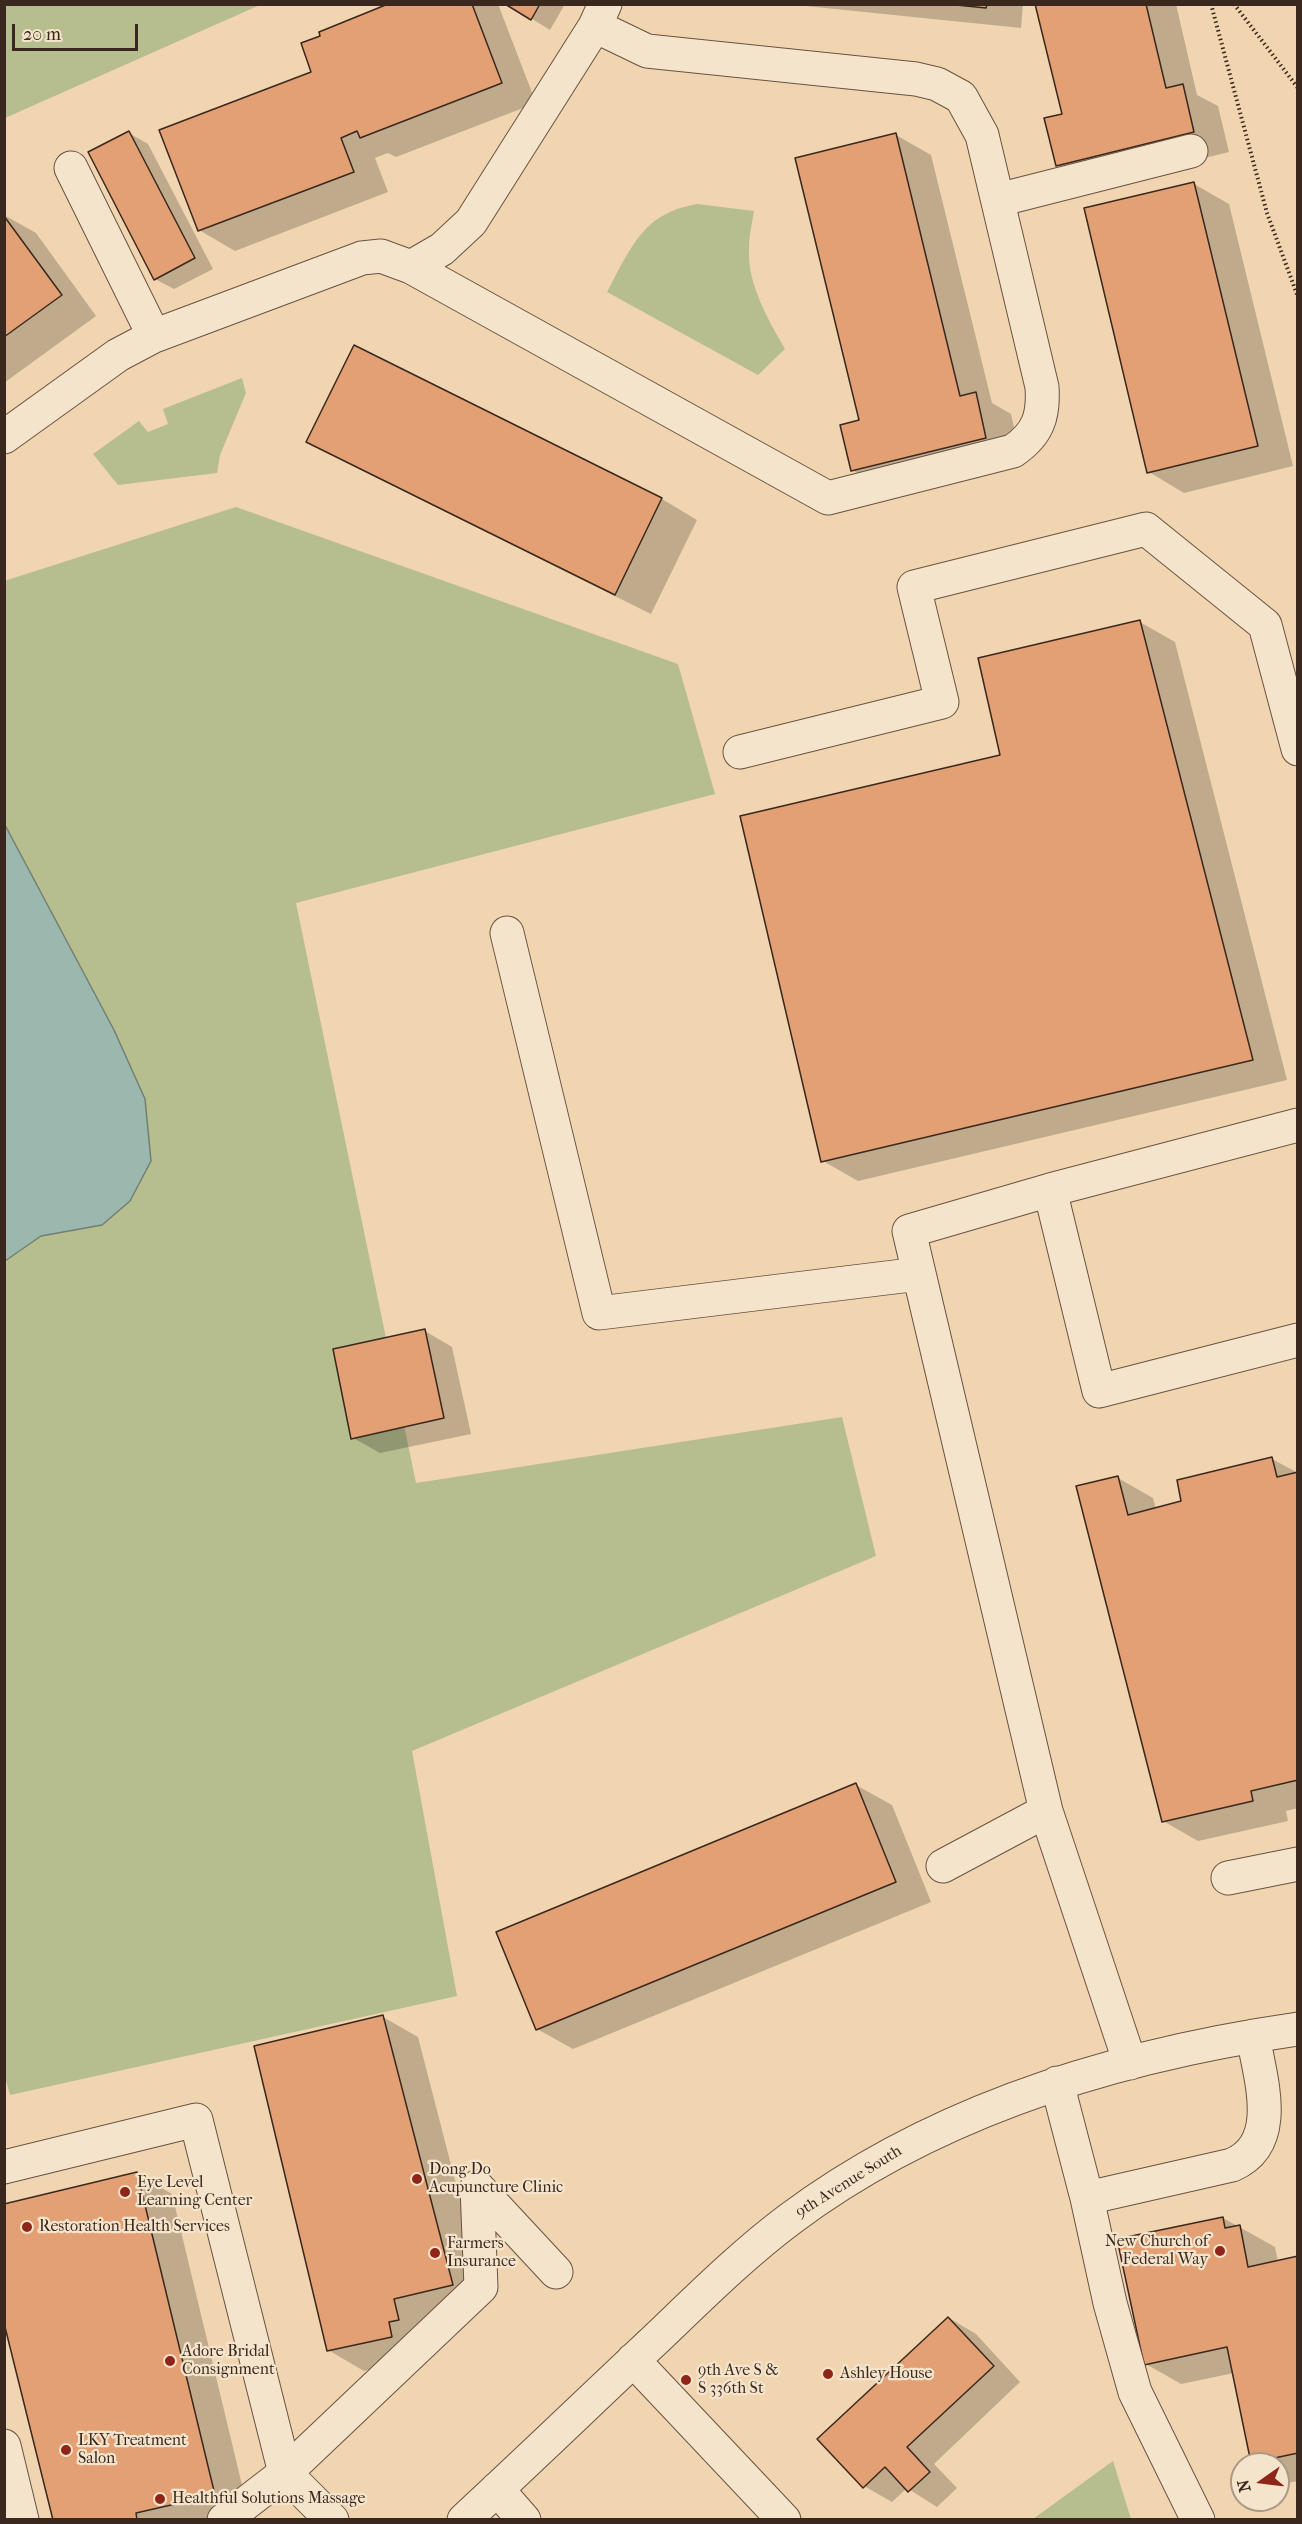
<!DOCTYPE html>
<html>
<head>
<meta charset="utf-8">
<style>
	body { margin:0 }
	#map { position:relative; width:1302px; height:2524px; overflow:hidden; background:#f0d5b0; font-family:"IM FELL French Canon",serif }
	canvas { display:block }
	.frame { position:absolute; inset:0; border:6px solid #3a281e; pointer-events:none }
	.north { position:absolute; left:1230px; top:2452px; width:60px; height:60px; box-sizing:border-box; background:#f5e4cc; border:2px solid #aa9986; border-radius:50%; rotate:256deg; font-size:16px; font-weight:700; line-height:24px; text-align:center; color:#3a281e }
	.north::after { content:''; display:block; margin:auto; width:21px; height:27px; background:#8f2418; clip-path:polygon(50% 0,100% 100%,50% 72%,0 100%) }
	.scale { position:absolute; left:12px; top:24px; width:126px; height:27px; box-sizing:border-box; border:3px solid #3a281e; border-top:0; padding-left:8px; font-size:18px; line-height:21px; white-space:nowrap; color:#3a281e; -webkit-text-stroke:4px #f5e4cc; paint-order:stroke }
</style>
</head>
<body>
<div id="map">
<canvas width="1302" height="2524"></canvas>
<div class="frame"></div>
<div class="north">N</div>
<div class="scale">20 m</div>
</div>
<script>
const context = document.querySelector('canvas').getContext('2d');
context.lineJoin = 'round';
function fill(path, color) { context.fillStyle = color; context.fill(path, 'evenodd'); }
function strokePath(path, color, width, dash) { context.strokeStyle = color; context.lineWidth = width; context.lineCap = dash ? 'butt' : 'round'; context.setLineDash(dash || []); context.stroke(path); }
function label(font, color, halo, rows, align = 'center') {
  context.font = font + ' "IM FELL French Canon",serif'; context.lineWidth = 4.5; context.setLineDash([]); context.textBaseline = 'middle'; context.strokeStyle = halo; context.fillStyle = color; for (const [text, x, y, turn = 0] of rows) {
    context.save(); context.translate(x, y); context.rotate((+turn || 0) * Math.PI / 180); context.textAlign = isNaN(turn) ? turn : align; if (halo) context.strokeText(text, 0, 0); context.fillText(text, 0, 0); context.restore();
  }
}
const green = new Path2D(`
	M5 4H260V5L5 118Z
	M697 204 754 211C752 223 749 236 749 248 747 284 768 319 785 349L758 375 607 292C623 263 637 226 670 212 678 208 688 206 697 204Z
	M242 378 246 393 220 455 217 473 118 485 93 454 139 421 148 432 168 424 163 409Z
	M236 507 678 664 715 794 296 903 416 1483 842 1417 876 1556 412 1751 457 1996 10 2095 4 2073 5 1261 41 1236 102 1225 151 1161 145 1099 114 1030 5 825 4 581Z
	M1113 2461 1131 2519H1033Z`);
const water = new Path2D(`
	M5 825 114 1030 145 1099 151 1161 130 1201 102 1225 41 1236 5 1261Z`);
const shadow = new Path2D(`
	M393 4H498L536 103 396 157 388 153 375 158 388 192 235 251 199 230 313 73Z
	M508 4H565L550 30Z
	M786 4H1023L1021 28Z
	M1037 4H1176L1197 95 1218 106 1229 152 1092 186 1057 165 1064 115Z
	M129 133 148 144 213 269 174 289 155 279Z
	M896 135 931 155 992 403 1011 414 1021 458 888 490 852 470 861 422Z
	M1194 184 1229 204 1293 466 1184 493 1149 472Z
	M4 215 36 233 96 316 4 383Z
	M354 347 662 499 697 520 651 614 343 461 307 441Z
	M1140 622 1175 642 1287 1080 858 1181 823 1161 1002 756Z
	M425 1331 452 1347 471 1434 380 1453 353 1438Z
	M1272 1459 1298 1473V1808L1286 1811 1288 1821 1198 1841 1163 1821 1118 1478 1153 1498 1156 1509 1183 1502Z
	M856 1785 892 1805 931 1902 573 2049 537 2029Z
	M383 2017 418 2037 487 2304 429 2319 426 2356 364 2371 328 2350Z
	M137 2174 172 2194 249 2514 227 2520H55Z
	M1223 2218 1275 2247 1278 2262 1298 2258V2481L1288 2483 1278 2477V2464L1252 2462 1234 2373 1181 2384 1146 2364Z
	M949 2318 976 2334 1020 2382 934 2464 957 2488 937 2507 907 2488 892 2502 864 2486Z`);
const building = new Path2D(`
	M388 4H472L502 83 360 138 357 131 341 138 354 172 198 231 159 130 311 72 301 43 320 36 319 32Z
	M505 4H540L531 20Z
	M946 4H987L986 8Z
	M1035 4H1146L1166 88 1183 84 1194 132 1056 166 1044 118 1062 114Z
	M129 131 195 258 154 280 88 152Z
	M896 133 960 396 976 392 986 438 851 471 840 425 859 420 795 158Z
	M1194 182 1258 446 1147 473 1084 208Z
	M4 216 62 295 4 337Z
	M354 345 662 498 615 595 306 442Z
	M1140 620 1253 1060 821 1162 740 816 1000 755 978 658Z
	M425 1329 444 1418 351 1439 333 1349Z
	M1272 1457 1277 1477 1298 1472V1780L1251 1791 1253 1801 1162 1822 1076 1486 1118 1476 1128 1515 1181 1501 1177 1480Z
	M856 1783 896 1882 536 2030 496 1932Z
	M383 2015 453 2285 394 2299 399 2320 389 2322 392 2337 327 2351 254 2046Z
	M137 2172 215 2495 136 2513 137 2520H53L4 2323V2204Z
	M1223 2217 1225 2228 1240 2225 1248 2267 1298 2256V2453L1251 2463 1227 2347 1144 2365 1117 2239Z
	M948 2317 994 2366 907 2447 930 2472 908 2492 885 2467 863 2488 817 2439Z`);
const path = new Path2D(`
	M1211 4 1267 213 1298 297
	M1234 4 1298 88`);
const minor = new Path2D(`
	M595 26 647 51 916 79 937 84 961 97 982 135 1042 387C1044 416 1038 434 1013 451L828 498 411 267 442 249 471 222 595 26 605 4
	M71 168 154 336 362 258 381 256 411 267
	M998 200 1191 151
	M4 437 118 355 154 336
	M740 752 942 702 914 587 1146 529 1265 625 1298 749
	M507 933 599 1313 919 1274
	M1050 1190 1099 1391 1298 1340
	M943 1866 1046 1811
	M1228 1878 1298 1864
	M1130 2063 1046 1811 909 1231 1050 1190 1298 1125
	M1057 2083 1087 2198 1232 2165C1283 2143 1260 2078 1253 2036
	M4 2167 196 2120 285 2473 224 2520
	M1087 2198 1110 2303 1135 2392 1198 2520
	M633 2360 784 2520
	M4 2446 22 2520
	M497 2489 524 2520
	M332 2520 285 2473 481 2287 477 2187 556 2272
	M464 2520C529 2460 592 2399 656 2339 700 2297 742 2255 790 2219 937 2109 1118 2055 1298 2029`);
const markers = [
	[417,2179,6,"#8f2418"],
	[125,2192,6,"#8f2418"],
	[27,2227,6,"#8f2418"],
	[1220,2251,6,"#8f2418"],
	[435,2253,6,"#8f2418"],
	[170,2361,6,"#8f2418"],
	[828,2374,6,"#8f2418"],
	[686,2380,6,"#8f2418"],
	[66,2450,6,"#8f2418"],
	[160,2499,6,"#8f2418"]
];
const poiNames = [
	["Dong Do",429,2170],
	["Acupuncture Clinic",429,2188],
	["Eye Level",137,2183],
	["Learning Center",137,2201],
	["Restoration Health Services",39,2227],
	["New Church of",1208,2242,"right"],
	["Federal Way",1208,2260,"right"],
	["Farmers",447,2244],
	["Insurance",447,2262],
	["Adore Bridal",182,2352],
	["Consignment",182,2370],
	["9th Ave S &",698,2371],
	["S 336th St",698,2389],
	["Ashley House",840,2374],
	["LKY Treatment",78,2441],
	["Salon",78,2459],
	["Healthful Solutions Massage",172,2499]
];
const streetNames = [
	["9th Avenue South",849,2182,-32]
];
fill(green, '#b6be8e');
fill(water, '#9ab8ad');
strokePath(water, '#747e74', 1.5);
fill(shadow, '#0003');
fill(building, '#e3a075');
strokePath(building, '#3a281e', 1.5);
strokePath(minor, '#685342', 35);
strokePath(path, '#3a281e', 4, [1.5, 3]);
strokePath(minor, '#f5e4cc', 33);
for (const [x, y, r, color] of markers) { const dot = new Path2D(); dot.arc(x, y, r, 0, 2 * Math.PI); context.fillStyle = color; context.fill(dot); strokePath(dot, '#f5e4cc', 2); }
label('16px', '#3a281e', '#f5e4cc', poiNames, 'left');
label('16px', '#3a281e', '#f5e4cc', streetNames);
</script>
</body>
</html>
